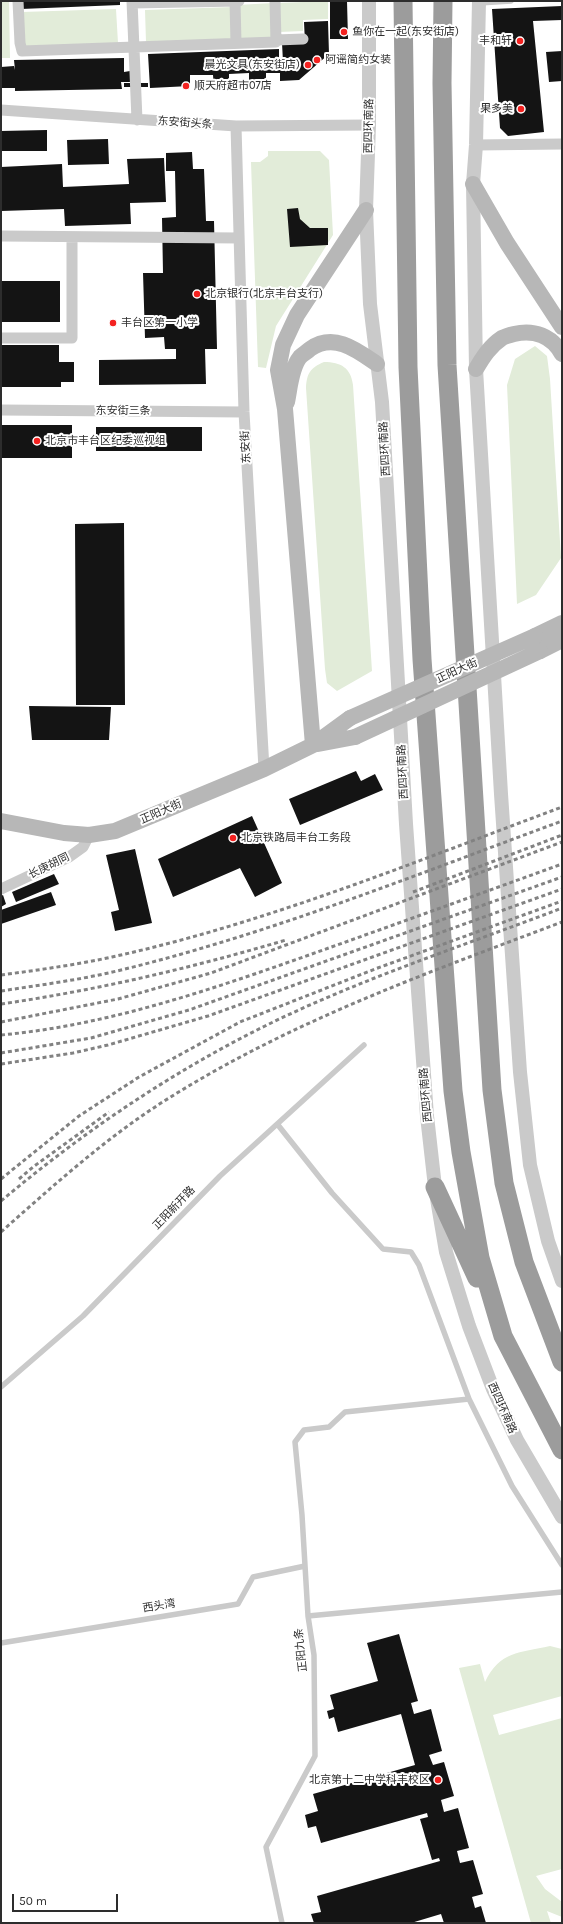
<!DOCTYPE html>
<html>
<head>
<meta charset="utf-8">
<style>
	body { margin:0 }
	#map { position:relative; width:563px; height:1924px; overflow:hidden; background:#fff; font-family:Karla,sans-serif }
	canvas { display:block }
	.frame { position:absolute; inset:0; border:2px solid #2d2d2d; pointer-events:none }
	.scale { position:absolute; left:12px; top:1894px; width:106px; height:18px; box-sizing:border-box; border:2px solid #2d2d2d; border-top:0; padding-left:5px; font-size:12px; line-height:14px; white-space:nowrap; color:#2d2d2d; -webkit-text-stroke:3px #fff; paint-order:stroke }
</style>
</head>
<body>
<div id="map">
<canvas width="563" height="1924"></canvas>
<div class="frame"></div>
<div class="scale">50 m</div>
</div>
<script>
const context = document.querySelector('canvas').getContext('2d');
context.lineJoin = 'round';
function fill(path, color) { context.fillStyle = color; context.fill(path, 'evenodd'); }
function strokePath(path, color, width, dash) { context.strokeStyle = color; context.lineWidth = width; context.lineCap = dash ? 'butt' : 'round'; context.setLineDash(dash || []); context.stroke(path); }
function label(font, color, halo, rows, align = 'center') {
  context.font = font + ' Karla,"Noto Sans SC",sans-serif'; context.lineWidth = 4; context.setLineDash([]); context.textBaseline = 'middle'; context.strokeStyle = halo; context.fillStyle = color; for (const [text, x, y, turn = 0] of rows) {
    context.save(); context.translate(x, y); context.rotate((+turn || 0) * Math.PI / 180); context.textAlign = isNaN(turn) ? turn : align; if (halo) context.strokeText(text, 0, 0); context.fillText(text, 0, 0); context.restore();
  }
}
const green = new Path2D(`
	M1 1H9L10 58H1Z
	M328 1V19L303 20V31L279 32 278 3Z
	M273 3 274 38 238 39 237 5Z
	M233 7 234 39 146 42 145 10Z
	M116 9 118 43 24 47 22 12Z
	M268 151H320L329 160 333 235 276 326 266 368 258 367 251 162H260L268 156Z
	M535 346 547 356 550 379 561 558 536 595 517 604 507 385 515 359Z
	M324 362C341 362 351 368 353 385L372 671 337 691 327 683 325 669 306 388C307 373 310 368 324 362Z
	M550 1646 562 1649V1696L493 1715 499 1735 562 1718V1869L536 1876 545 1889 562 1902V1917L547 1911 551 1923H531L459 1668 480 1664 485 1682C500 1651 519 1653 550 1646Z`);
const building = new Path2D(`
	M21 1H120V5L21 9Z
	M330 1H347L348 39H330Z
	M562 6V20L533 21 544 132 508 136 500 128 492 9Z
	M328 21 329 54 299 80 280 81V73H266V86L249 87V73L229 74V88H214L213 75H190V86L150 88 148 54 279 49V63L283 62 282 43H305L304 22Z
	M562 51V81L549 82 546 52Z
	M124 58V72L130 71V82H121L122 89 15 91V88H1V67L14 66 15 70 14 60Z
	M124 83H148V87H124Z
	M47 130V151H1V131Z
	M108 139 109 164 68 165 67 140Z
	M192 152 193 169H204L206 221H214L217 349H205L206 384 99 385V360L176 359V349H165L164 337 145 338 143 273H163L162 218 176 217 175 171H166V153Z
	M164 158 166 202 130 203 131 224 65 226 64 209 1 211V167L62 164 63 187 129 184 127 159Z
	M298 208 300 219 310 228H328V245L290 247 287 209Z
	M1 281H60V322H1Z
	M1 345H59V362H74V382H61V387H1Z
	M1 425H72V458H1Z
	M96 427H202V451H96Z
	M124 523 125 705H76L75 524Z
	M29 706 111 707 109 740H32Z
	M356 771 361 781 375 774 383 790 300 825 289 799Z
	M252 816 282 883 255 897 240 868 173 897 158 859Z
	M135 849 152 923 115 931 111 912 119 910 106 855Z
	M54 874 59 884 16 902 12 892Z
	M51 892 56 905 1 924V910Z
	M3 895 6 904 1 907V896Z
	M399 1634 418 1701 411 1703 414 1714 431 1709 442 1751 429 1755 433 1765 444 1762 454 1796 441 1800 444 1812 458 1808 469 1848 457 1851 460 1863 473 1860 483 1894 472 1897 475 1908 481 1906 486 1923H444L441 1914 411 1923H314L311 1914 321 1912 317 1896 440 1861 439 1858 432 1860 420 1819 428 1817 427 1813 321 1843 316 1826 308 1828 305 1815 318 1811 313 1794 415 1765 401 1714 338 1732 334 1717 329 1719 327 1711 334 1709 330 1695 378 1681 367 1643Z`);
const service = new Path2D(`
	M479 3 511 1
	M278 1125 332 1193 383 1249 411 1252 419 1265 469 1399 512 1486 562 1565
	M1 1387 83 1316 220 1176 364 1045
	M308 1616 302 1515 295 1442 304 1430 329 1427 345 1412 469 1399
	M1 1643 238 1604 253 1577 305 1566
	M282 1923 266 1847 315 1756 314 1655 308 1616 562 1592`);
const minor = new Path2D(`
	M18 1 20 43 22 51 276 42 275 1
	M132 1 137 120
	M235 1 236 43
	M132 3 239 1
	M276 40 303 39
	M1 110 236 126 369 125
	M236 126 244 412 264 769
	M476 145 562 144
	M1 236 239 238
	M1 338H72V237
	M1 410 244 412
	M1 889 69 857 83 847 89 835`);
const tertiary = new Path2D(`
	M369 1V125L366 210 370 304 382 402 406 824 427 1116 435 1187 446 1252 469 1326 493 1389 517 1440 562 1517
	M479 1 476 145 473 184 476 369 501 794 520 1072 530 1165 548 1241 562 1281`);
const secondary = new Path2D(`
	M473 184 507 243 562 327
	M476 369C483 357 490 346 502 338 506 336 510 335 514 334 534 329 552 336 562 354
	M287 402C290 388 291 368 300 357 303 354 307 352 310 349 334 332 357 350 377 364
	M535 636 562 623
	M540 651 562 640
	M318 744 355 737
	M313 745 285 409 278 370 283 345 297 315 366 210
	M1 821 64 833 89 835 115 831 264 769 313 745 350 718`);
const trunk = new Path2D(`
	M403 1 408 367 422 659 453 1091 461 1152 480 1258 503 1336 562 1450
	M443 1 442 83 447 365 492 1090 504 1183 524 1262 562 1362
	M435 1187 477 1278`);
const rail = new Path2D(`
	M413 892 562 835
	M1 975C38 970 75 965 112 957 267 923 414 862 562 807
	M1 991C40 985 79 980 117 971 270 934 415 875 562 821
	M1 1004C98 990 191 968 286 940
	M1 1022 118 999 211 973 562 842
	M1 1035C111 1025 219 987 323 950 402 922 482 893 562 864
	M1 1053 91 1038 189 1010 562 877
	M1 1064 73 1053 108 1045 208 1016 562 889
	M1 1179 79 1116 139 1077 240 1022 375 969 562 901
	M19 1179 33 1167 109 1112
	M1 1201C82 1133 170 1073 265 1026 360 979 463 946 562 908
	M1 1232C54 1185 108 1136 169 1098 292 1021 427 973 562 922`);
const secondaryBridge = new Path2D(`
	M350 718 535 636
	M355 737 540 651`);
const markers = [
	[344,32,4,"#f42220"],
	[520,41,4,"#f42220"],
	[317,60,4,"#f42220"],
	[308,65,4,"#f42220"],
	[186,86,4,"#f42220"],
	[521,109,4,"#f42220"],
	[197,294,4,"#f42220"],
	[113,323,4,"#f42220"],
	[37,441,4,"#f42220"],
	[233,838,4,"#f42220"],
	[438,1780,4,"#f42220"]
];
const poiNames = [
	["鱼你在一起(东安街店)",352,32],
	["丰和轩",512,41,"right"],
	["阿谣简约女装",325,60],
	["晨光文具(东安街店)",300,65,"right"],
	["顺天府超市07店",194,86],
	["果多美",513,109,"right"],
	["北京银行(北京丰台支行)",205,294],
	["丰台区第一小学",121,323],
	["北京市丰台区纪委巡视组",45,441],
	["北京铁路局丰台工务段",241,838],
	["北京第十二中学科丰校区",430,1780,"right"]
];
const streetNames = [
	["东安街头条",185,123,4],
	["西四环南路",369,126,-89],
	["东安街三条",123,411],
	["东安街",246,447,-93],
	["西四环南路",385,449,-93],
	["正阳大街",457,671,-24],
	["西四环南路",403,772,-93],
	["正阳大街",161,812,-23],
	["长庚胡同",49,866,-26],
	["西四环南路",426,1095,-95],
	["正阳新开路",174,1208,-46],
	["西四环南路",502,1408,66],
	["西头湾",159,1606,-9],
	["正阳九条",301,1650,-96]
];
fill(green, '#e2ecd9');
fill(building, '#141414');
strokePath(service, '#cacaca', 5.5);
strokePath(minor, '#cacaca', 11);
strokePath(tertiary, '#cacaca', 14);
strokePath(secondary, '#b7b7b7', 16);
strokePath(trunk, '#9c9c9c', 19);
strokePath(rail, '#828282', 3, [4, 3]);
strokePath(secondaryBridge, '#b7b7b7', 16);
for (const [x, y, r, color] of markers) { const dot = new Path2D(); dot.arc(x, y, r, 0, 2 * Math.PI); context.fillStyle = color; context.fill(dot); strokePath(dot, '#fff', 1.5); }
label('11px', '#2d2d2d', '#fff', poiNames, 'left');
label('11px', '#2d2d2d', '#fff', streetNames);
</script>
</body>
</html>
